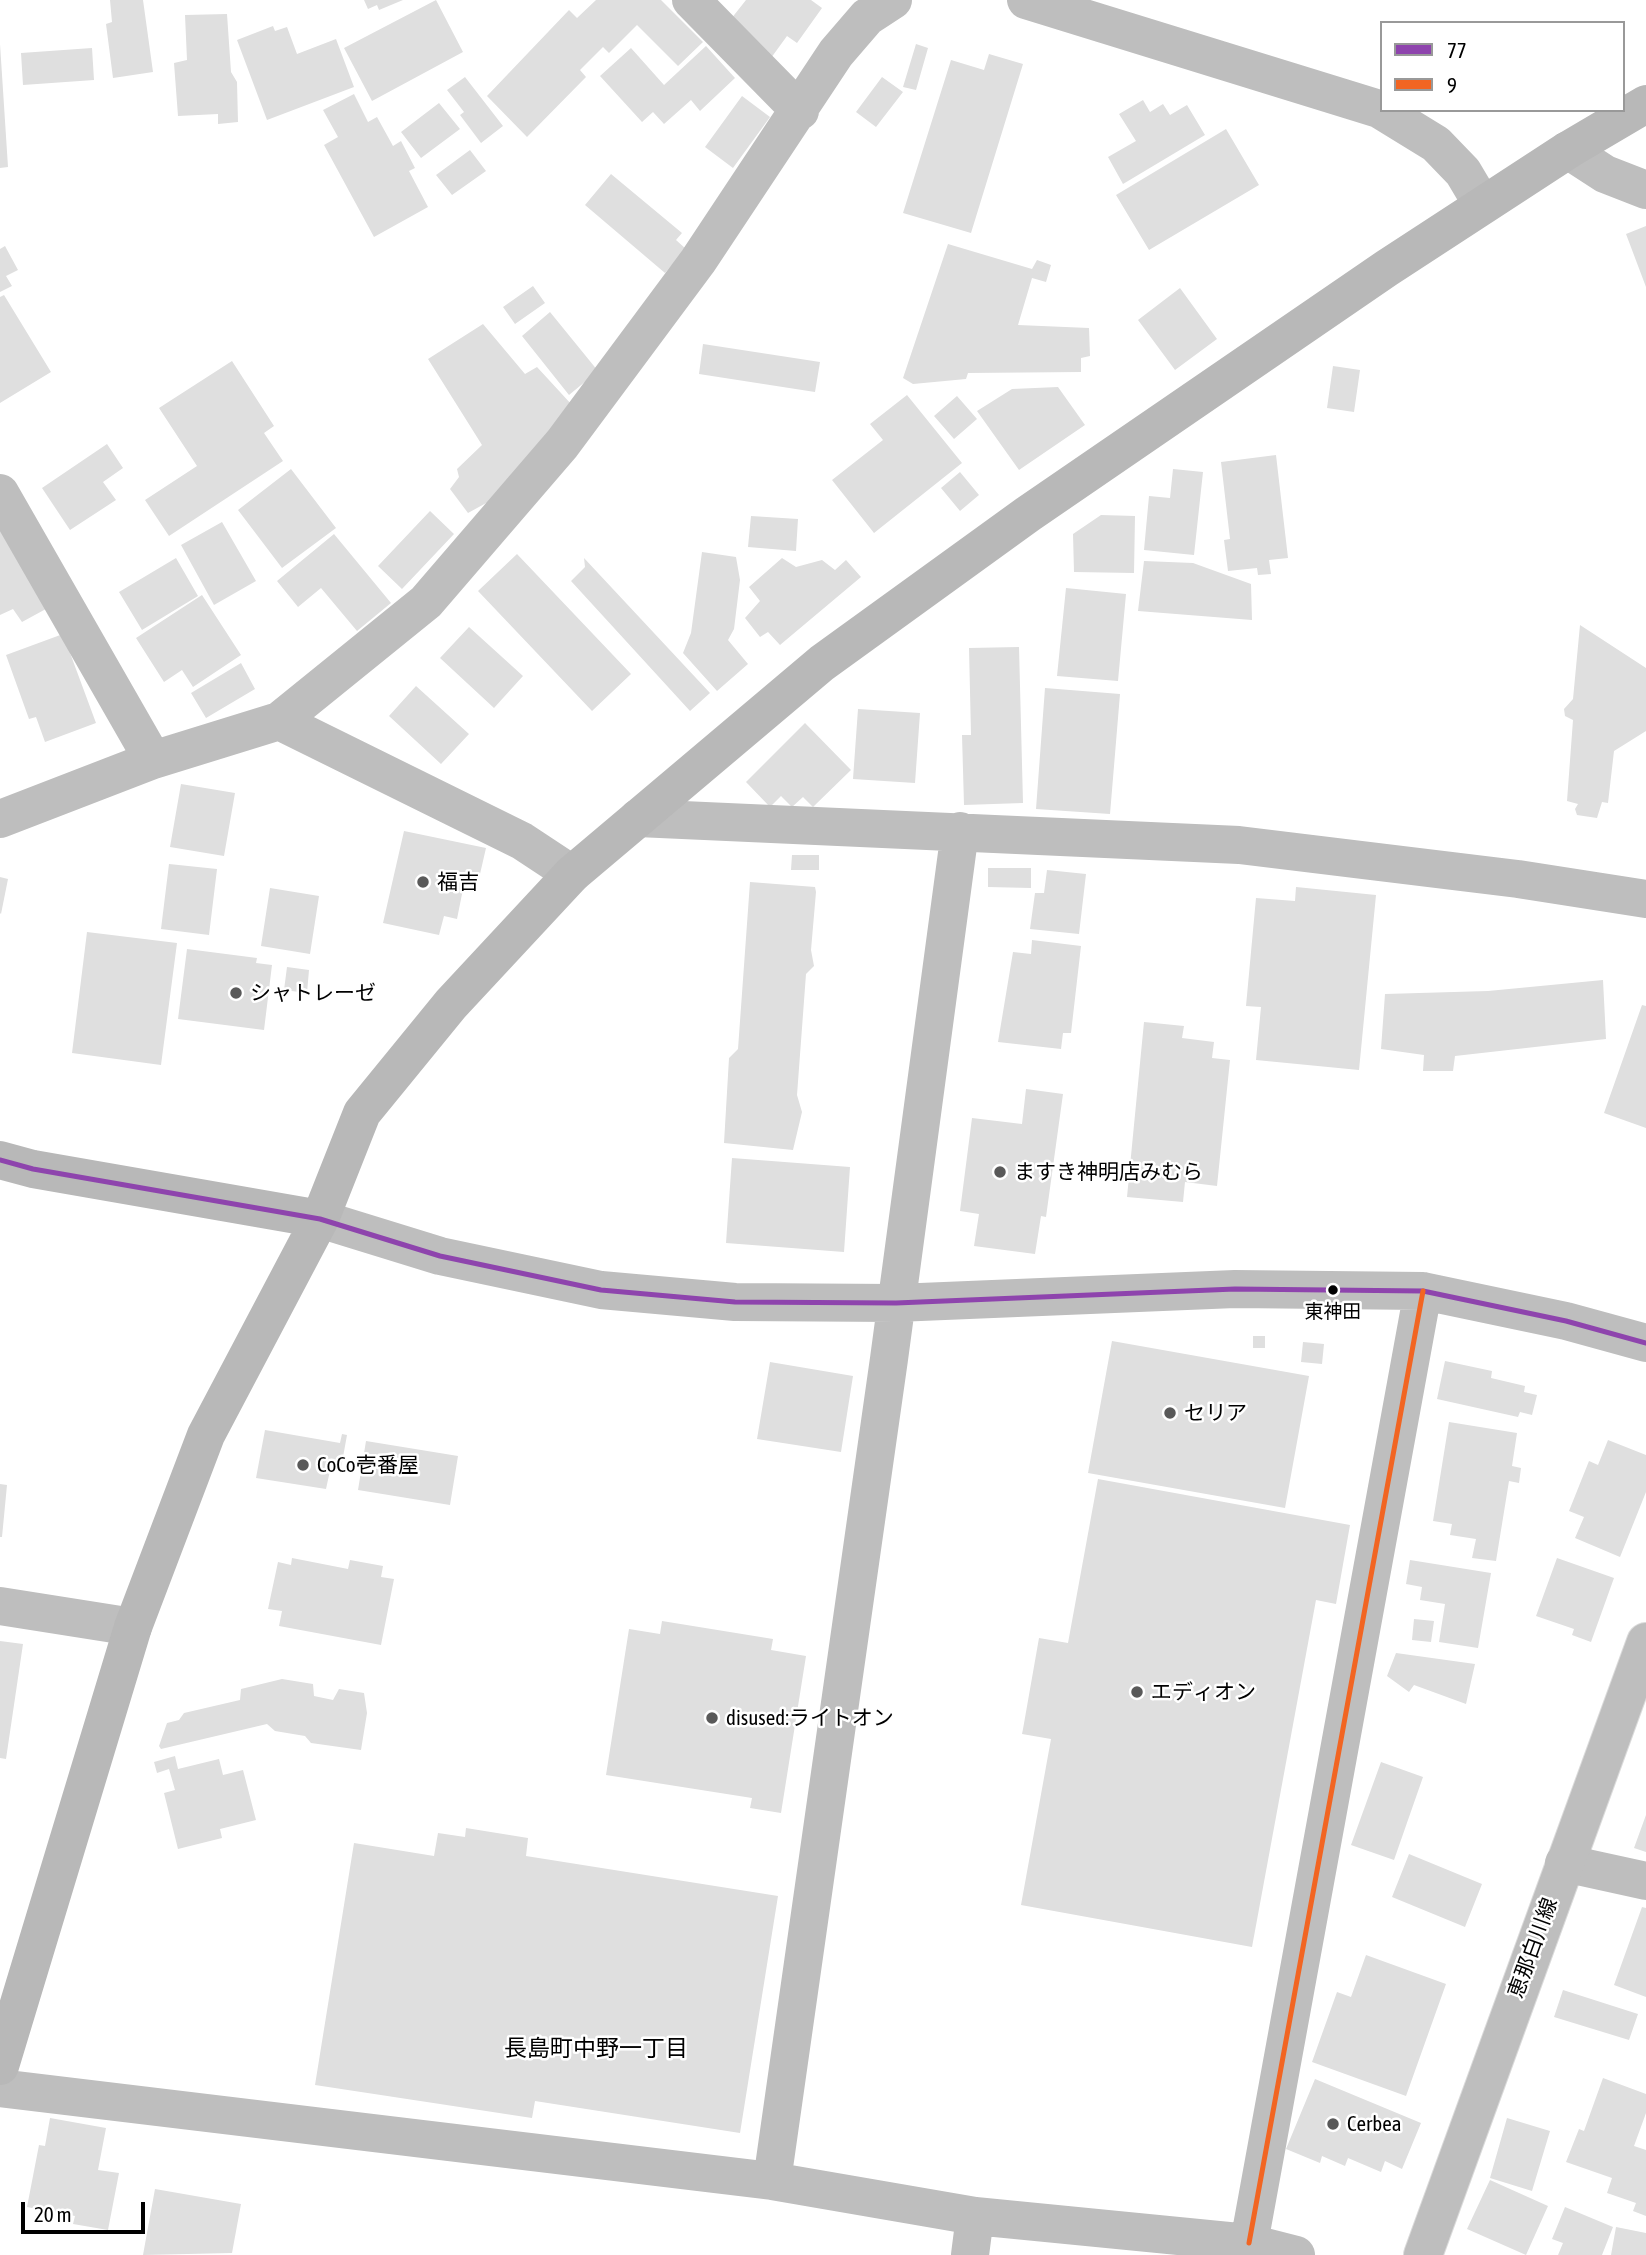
<!DOCTYPE html>
<html>
<head>
<meta charset="utf-8">
<style>
	body { margin:0 }
	#map { position:relative; width:1646px; height:2255px; overflow:hidden; background:#fff; font-family:"Asap Condensed",sans-serif }
	canvas { display:block }
	.legend { position:absolute; left:1380px; top:21px; width:245px; height:91px; box-sizing:border-box; background:#fff; border:2px solid #999; margin:0; padding:9px 12px; list-style:none; font-size:21px; color:#000 }
	.legend li { display:flex; align-items:center; gap:14px; height:35px }
	.legend b { width:35px; border:2px solid #999 }
	.scale { position:absolute; left:21px; top:2202px; width:124px; height:32px; box-sizing:border-box; border:4px solid #000; border-top:0; padding-left:9px; font-size:21px; line-height:24px; white-space:nowrap; color:#000; -webkit-text-stroke:5px #fff; paint-order:stroke }
</style>
</head>
<body>
<div id="map">
<canvas width="1646" height="2255"></canvas>
<ul class="legend">
<li><b style="height:9px;background:#8e44ad"></b>77</li>
<li><b style="height:9px;background:#f26522"></b>9</li>
</ul>
<div class="scale">20 m</div>
</div>
<script>
const context = document.querySelector('canvas').getContext('2d');
context.lineJoin = 'round';
function fill(path, color) { context.fillStyle = color; context.fill(path, 'evenodd'); }
function strokePath(path, color, width, dash) { context.strokeStyle = color; context.lineWidth = width; context.lineCap = dash ? 'butt' : 'round'; context.setLineDash(dash || []); context.stroke(path); }
function label(font, color, halo, rows, align = 'center') {
  context.font = font + ' "Asap Condensed","Noto Sans JP",sans-serif'; context.lineWidth = 5; context.setLineDash([]); context.textBaseline = 'middle'; context.strokeStyle = halo; context.fillStyle = color; for (const [text, x, y, turn = 0] of rows) {
    context.save(); context.translate(x, y); context.rotate((+turn || 0) * Math.PI / 180); context.textAlign = isNaN(turn) ? turn : align; if (halo) context.strokeText(text, 0, 0); context.fillText(text, 0, 0); context.restore();
  }
}
const building = new Path2D(`
	M110 0H143L153 72 113 78 106 24 112 22Z
	M364 0H403L379 10 377 5 368 9Z
	M436 0 463 52 372 101 344 48Z
	M596 0H661L703 42 678 66 637 25 609 53 603 47 580 70 586 77 527 137 487 96 569 10 577 18Z
	M746 0H811L822 8 797 43 787 36 771 58 727 24Z
	M227 14 231 72 237 82 238 122 218 124V114L178 116 174 63 187 60 185 15Z
	M273 26 275 31 287 27 297 54 336 39 354 87 267 120 237 40Z
	M0 44 8 167 0 168Z
	M916 44 928 48 916 90 903 87Z
	M706 46 735 78 700 111 691 100 664 124 653 112 642 122 600 76 631 48 664 85Z
	M92 48 94 80 23 85 21 53Z
	M989 54 1023 64 971 233 903 213 951 60 984 70Z
	M465 77 503 126 481 143 460 115 464 112 447 90Z
	M882 77 903 92 876 127 856 112Z
	M354 94 368 122 377 117 393 146 401 141 415 168 409 171 428 207 374 237 324 145 338 137 323 110Z
	M742 96 770 117 733 168 705 147Z
	M1143 100 1150 112 1163 104 1170 115 1187 105 1205 135 1123 184 1108 157 1136 141 1119 114Z
	M439 103 460 129 421 158 401 132Z
	M1226 129 1259 185 1149 250 1116 195Z
	M470 150 486 171 452 195 436 175Z
	M611 174 682 233 676 240 686 249 665 273 585 205Z
	M1646 226V287L1626 234Z
	M948 244 1032 269 1037 260 1051 265 1046 282 1032 278 1018 325 1089 328 1090 356 1081 358V372L968 373 966 379 913 384 903 378Z
	M5 246 18 270 6 276 12 286 0 292V249Z
	M533 286 545 303 515 324 503 307Z
	M1180 288 1217 339 1175 370 1138 320Z
	M4 295 51 372 0 403V297Z
	M550 312 598 371 569 395 522 336Z
	M483 324 525 374 537 367 572 405 488 502 468 513 450 489 459 477 457 469 482 445 428 359Z
	M703 344 820 362 815 392 699 374Z
	M232 361 274 426 264 433 283 461 169 536 145 500 197 466 159 408Z
	M1333 366 1360 370 1354 412 1327 408Z
	M1058 387 1085 425 1019 470 977 411 1012 389Z
	M907 395 962 463 874 533 832 480 883 440 870 424Z
	M957 396 977 419 954 439 934 416Z
	M107 444 123 468 103 482 116 500 70 530 42 488Z
	M1276 455 1288 558 1269 560 1271 574 1258 575 1257 568 1228 571 1224 540 1230 539 1221 462Z
	M291 469 336 528 282 568 238 510Z
	M1173 469 1203 472 1194 555 1144 550 1149 496 1170 498Z
	M960 472 979 495 960 511 941 488Z
	M430 511 454 534 402 589 378 566Z
	M1101 515 1135 516 1134 573 1074 572 1073 534Z
	M751 516 798 519 796 551 748 547Z
	M0 520 55 604 22 622 13 609 0 615Z
	M222 522 256 581 214 605 181 545Z
	M334 534 391 603 357 631 321 588 298 607 277 581Z
	M702 552 736 557 740 580 734 629 728 640 748 664 717 691 683 653 691 633Z
	M517 554 631 674 592 711 478 591Z
	M176 558 198 596 142 630 119 592Z
	M584 558 710 693 690 711 571 581 585 567Z
	M782 558 796 567 822 560 835 570 846 560 861 577 780 645 768 632 760 637 745 618 760 601 749 587Z
	M1144 561 1193 563 1251 584 1252 620 1138 611Z
	M1066 588 1126 594 1118 681 1057 676Z
	M202 595 241 655 193 687 182 670 164 682 136 638Z
	M1580 625 1646 668V731L1614 751 1608 803 1602 802 1597 818 1577 815 1575 809 1578 804 1567 801 1573 720 1565 716 1564 709 1573 699Z
	M469 627 523 676 494 708 440 658Z
	M63 634 96 723 45 742 36 717 29 719 6 655Z
	M1019 647 1023 803 964 805 962 735H971L969 648Z
	M241 663 255 689 206 718 191 693Z
	M416 686 469 734 441 764 389 716Z
	M1045 688 1120 694 1110 814 1036 809Z
	M858 709 920 713 915 783 853 779Z
	M805 723 851 770 813 807 803 797 792 807 781 796 770 807 746 782Z
	M181 784 235 793 224 856 170 847Z
	M404 831 486 848 477 887 464 884 457 919 444 916 439 935 383 923Z
	M792 855H819V870H791Z
	M169 864 217 869 209 935 161 929Z
	M988 868H1031V888L988 887Z
	M1047 870 1086 874 1079 934 1030 929 1035 893H1044Z
	M0 877 8 879 1 914 0 913Z
	M750 882 815 887 816 892 811 950 814 966 806 974 797 1095 802 1112 793 1150 724 1143 729 1058 738 1049Z
	M1296 887 1376 895 1359 1070 1256 1060 1261 1007 1246 1006 1256 898 1295 901Z
	M270 888 319 896 310 954 261 946Z
	M87 932 177 943 161 1065 72 1053Z
	M1032 940 1081 946 1071 1033H1063L1061 1049 998 1042 1013 952 1031 954Z
	M187 949 257 958 256 963 272 965 264 1030 178 1019Z
	M287 967 309 970 307 993 284 990Z
	M1603 980 1606 1039 1455 1056 1453 1071H1423L1424 1055 1381 1049 1385 994 1488 991Z
	M1642 1005 1646 1006V1128L1604 1113Z
	M1144 1022 1184 1026 1182 1038 1214 1042 1212 1058 1230 1060 1217 1186 1185 1182 1183 1202 1127 1197Z
	M1026 1089 1063 1094 1046 1217 1041 1216 1035 1254 974 1246 979 1214 960 1211 972 1118 1022 1124Z
	M732 1158 850 1167 844 1252 726 1243Z
	M1253 1336H1265V1348H1253Z
	M1112 1341 1309 1376 1285 1508 1088 1473Z
	M1303 1342 1324 1344 1322 1364 1301 1362Z
	M1445 1361 1492 1371 1491 1378 1525 1386 1524 1392 1537 1395 1532 1415 1520 1412 1518 1417 1437 1399Z
	M770 1362 853 1376 841 1452 757 1439Z
	M1449 1422 1517 1433 1512 1466 1521 1468 1519 1483 1509 1481 1496 1561 1472 1558 1476 1539 1450 1535 1452 1524 1433 1521Z
	M265 1430 340 1443 342 1434 347 1435 341 1468 331 1466 326 1489 256 1478Z
	M1608 1440 1646 1455V1492L1620 1557 1575 1538 1584 1517 1569 1511 1589 1461 1598 1465Z
	M366 1441 458 1456 450 1505 358 1490Z
	M1098 1479 1350 1525 1336 1604 1316 1600 1252 1947 1021 1905 1051 1739 1022 1734 1023 1729 1039 1638 1068 1643Z
	M0 1484 7 1485 2 1537H0Z
	M292 1558 348 1569 350 1560 383 1566 381 1577 394 1579 381 1645 279 1626 282 1611 268 1609 278 1562 291 1565Z
	M1557 1558 1614 1578 1591 1642 1572 1635 1574 1629 1536 1616Z
	M1410 1560 1491 1573 1478 1648 1439 1642 1445 1604 1420 1600 1422 1587 1406 1584Z
	M1414 1619 1434 1621 1431 1642 1412 1640Z
	M662 1621 773 1639 771 1650 806 1656 781 1813 750 1808 752 1798 606 1775 629 1629 660 1634Z
	M0 1641 23 1644 6 1759 0 1758Z
	M1396 1653 1475 1664 1466 1704 1414 1685 1409 1692 1387 1676Z
	M282 1679 313 1684 314 1696 333 1700 339 1689 364 1693 367 1713 361 1750 311 1743 305 1736 275 1731 267 1724 161 1749 159 1746 167 1723 179 1720 184 1713 240 1700 241 1689Z
	M175 1756 178 1769 219 1759 223 1775 243 1770 256 1820 220 1829 222 1838 178 1849 164 1793 175 1790 169 1769 157 1773 154 1762Z
	M1381 1762 1423 1777 1394 1860 1351 1845Z
	M1646 1815V1852L1634 1848Z
	M466 1828 528 1838 526 1856 778 1896 740 2133 535 2101 532 2118 315 2085 354 1843 434 1856 438 1833 465 1837Z
	M1409 1854 1482 1884 1465 1927 1392 1897Z
	M1642 1907 1646 1908V1997L1614 1985Z
	M1366 1955 1446 1984 1406 2096 1312 2062 1337 1992 1351 1997Z
	M1563 1990 1638 2014 1629 2040 1554 2017Z
	M1603 2078 1646 2094V2113L1634 2146 1646 2150V2216L1633 2211 1636 2203 1607 2193 1612 2178 1566 2162 1579 2129 1584 2131Z
	M1315 2079 1421 2123 1402 2169 1385 2161 1381 2172 1348 2158 1345 2166 1322 2156 1320 2163 1286 2149Z
	M50 2118 106 2128 98 2170 119 2173 108 2230 73 2224 75 2216 27 2207 39 2145 45 2146Z
	M1507 2118 1550 2131 1532 2191 1490 2178Z
	M1490 2180 1548 2206 1526 2255 1467 2229Z
	M155 2189 241 2204 232 2253 143 2255Z
	M1565 2207 1613 2227 1602 2255H1558L1563 2243 1552 2239Z
	M1616 2227 1646 2233V2255H1611Z`);
const street = new Path2D(`
	M691 0 800 111
	M1026 0 1379 109 1436 144 1463 172 1482 204
	M1568 150 1605 174 1646 190
	M0 493 153 760
	M279 721 522 841 572 874
	M638 818 1239 845 1518 879 1646 899
	M0 819 153 760 279 721 426 602 562 444 698 261 836 53 867 17 893 0
	M320 1219 440 1256 601 1290 735 1302 896 1303 1235 1289 1423 1291 1566 1321 1646 1343
	M0 1606 133 1627
	M1564 1863 1646 1881
	M0 2088 772 2181 975 2216 1249 2243 1296 2255
	M772 2181 889 1359 960 831
	M1249 2243 1423 1291
	M970 2255 975 2216`);
const secondary = new Path2D(`
	M0 1160 33 1169 320 1219
	M0 2066 133 1627 206 1435 320 1219 362 1113 451 1004 572 874 822 663 1028 514 1387 268 1568 150 1646 104`);
const primary = new Path2D(`
	M1423 2255 1646 1642`);
const bus1 = new Path2D(`
	M0 1160 33 1169 320 1219 440 1256 601 1290 735 1302 896 1303 1235 1289 1423 1291 1566 1321 1646 1343`);
const bus2 = new Path2D(`
	M1249 2243 1423 1291`);
const markers = [
	[423,882,7,"#595959"],
	[236,993,7,"#595959"],
	[1000,1172,7,"#595959"],
	[1333,1290,6,"#000"],
	[1170,1413,7,"#595959"],
	[303,1465,7,"#595959"],
	[1137,1692,7,"#595959"],
	[712,1718,7,"#595959"],
	[1333,2124,7,"#595959"]
];
const busNames = [
	["東神田",1333,1312]
];
const poiNames = [
	["福吉",437,882],
	["シャトレーゼ",250,993],
	["ますき神明店みむら",1014,1172],
	["セリア",1184,1413],
	["CoCo壱番屋",317,1465],
	["エディオン",1151,1692],
	["disused:ライトオン",726,1718],
	["Cerbea",1347,2124]
];
const streetNames = [
	["恵那白川線",1533,1948,-70]
];
const neighbourhoodNames = [
	["長島町中野一丁目",596,2049]
];
fill(building, '#dfdfdf');
strokePath(primary, '#dbdbdb', 40);
strokePath(street, '#bebebe', 38);
strokePath(secondary, '#b8b8b8', 38);
strokePath(primary, '#bebebe', 38);
strokePath(bus1, '#8e44ad', 5);
strokePath(bus2, '#f26522', 5);
for (const [x, y, r, color] of markers) { const dot = new Path2D(); dot.arc(x, y, r, 0, 2 * Math.PI); context.fillStyle = color; context.fill(dot); strokePath(dot, '#fff', 2.5); }
label('19px', '#000', '#fff', busNames);
label('21px', '#000', '#fff', poiNames, 'left');
label('21px', '#000', '#fff', streetNames);
label('23px', '#000', '#fff', neighbourhoodNames);
</script>
</body>
</html>
